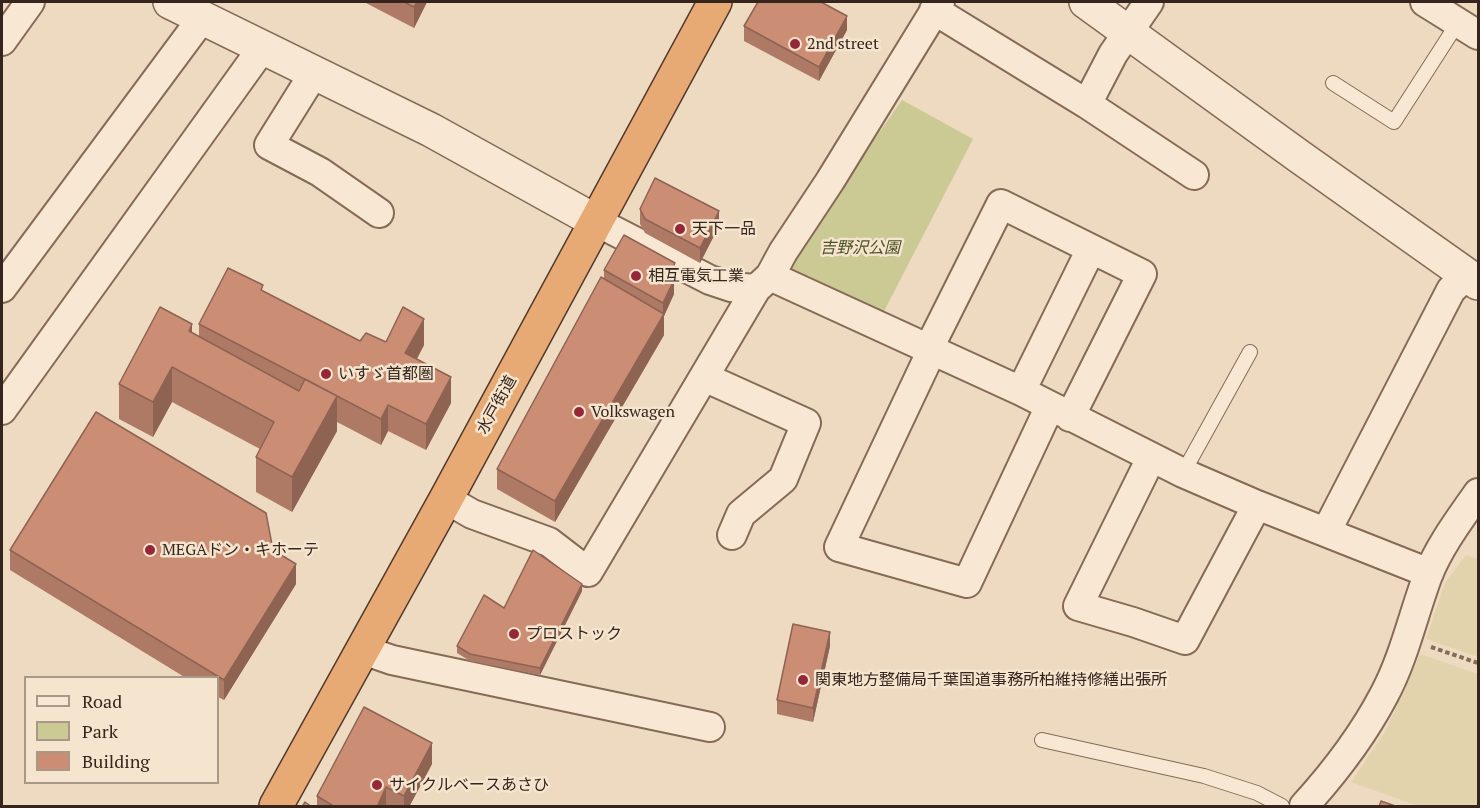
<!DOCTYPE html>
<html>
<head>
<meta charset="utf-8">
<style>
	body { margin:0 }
	#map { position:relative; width:1480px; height:808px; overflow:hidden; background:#eddac0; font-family:"PT Serif",serif }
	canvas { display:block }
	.frame { position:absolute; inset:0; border:3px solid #36251c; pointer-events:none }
	.legend { position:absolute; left:24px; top:676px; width:195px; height:108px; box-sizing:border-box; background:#f5e5cf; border:2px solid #a99887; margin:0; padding:8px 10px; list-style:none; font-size:18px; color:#36251c }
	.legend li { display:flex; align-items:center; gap:12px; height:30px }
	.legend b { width:30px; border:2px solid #a99887 }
</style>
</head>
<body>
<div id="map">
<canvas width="1480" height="808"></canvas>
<div class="frame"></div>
<ul class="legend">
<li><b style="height:8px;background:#f8e8d3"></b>Road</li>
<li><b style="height:16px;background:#cbca94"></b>Park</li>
<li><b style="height:16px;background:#cb8e75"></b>Building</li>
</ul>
</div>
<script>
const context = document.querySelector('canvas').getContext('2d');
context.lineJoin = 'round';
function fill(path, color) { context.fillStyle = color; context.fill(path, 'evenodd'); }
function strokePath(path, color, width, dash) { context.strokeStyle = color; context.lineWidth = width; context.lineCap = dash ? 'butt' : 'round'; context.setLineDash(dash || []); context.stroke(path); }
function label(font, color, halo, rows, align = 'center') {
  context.font = font + ' "PT Serif","Noto Sans JP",serif'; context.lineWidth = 5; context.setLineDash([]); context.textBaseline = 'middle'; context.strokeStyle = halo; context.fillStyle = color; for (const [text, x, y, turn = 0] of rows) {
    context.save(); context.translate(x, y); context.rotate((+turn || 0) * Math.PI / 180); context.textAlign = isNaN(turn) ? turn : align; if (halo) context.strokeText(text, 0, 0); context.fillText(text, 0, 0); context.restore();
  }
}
const farmland = new Path2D(`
	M1466 555 1478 559V657L1426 639 1445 583Z
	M1420 654 1478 674V806H1418L1351 782 1385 732Z`);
const green = new Path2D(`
	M902 100 973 139 881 317 797 280 789 261Z`);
const path = new Path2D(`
	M1431 647 1478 663`);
const service = new Path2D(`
	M1333 83 1394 122 1457 24
	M1183 473 1250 352
	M1042 740 1204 776 1257 793 1282 806`);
const minor = new Path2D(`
	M1425 2 1478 35
	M934 10 1087 104 1194 175
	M2 41 30 2
	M314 73 269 145 320 172 379 213
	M1087 104 1113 54 1149 2
	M597 222 710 280 731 287 756 289
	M770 276 1021 391 1183 473 1257 505 1429 573
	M2 288 203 17
	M929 348 1001 204 1142 274 1070 417
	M932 350 839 547 967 583 1050 406
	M704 377 806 423 783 479 741 514 732 535
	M1021 391 1091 249
	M2 410 263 47
	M1151 458 1078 606 1133 622 1185 640 1257 505
	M446 499 472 514 549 542 588 572 756 289 770 276 783 252 830 181 940 2
	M1326 532 1451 290 1467 275
	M363 650 392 660 710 727
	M1304 806C1334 773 1363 735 1384 695 1404 658 1413 615 1428 575 1440 545 1460 519 1478 493`);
const tertiary = new Path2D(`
	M170 2 431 130 597 222
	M1086 2 1300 157 1478 283`);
const trunk = new Path2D(`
	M276 806 446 499 715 2`);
const wall = new Path2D(`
	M364 2H427L414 28Z
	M744 26 847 30 819 81 744 41Z
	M640 209 719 226 700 263 645 233 640 224Z
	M604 270 675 277 674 279V294L664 316V335L555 522 497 489V469L604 279Z
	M263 291 360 341 386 342 424 345 417 359 451 403 426 450 388 431 381 445 337 422V431L292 512 256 492V457L260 449 172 402 153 437 119 419V384L192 333 199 337V324Z
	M10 550H273L296 584 224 700 218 697V678H186L10 570Z
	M582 591 540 675 470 661 457 653V646L504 608Z
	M830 646 813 722 777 714V700Z
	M432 764 409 807H317V796Z`);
const shadedWall = new Path2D(`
	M417 2H427L414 28V7Z
	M847 16V30L819 81V67Z
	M719 211V226L700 263V248Z
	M675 263V277L668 290V276Z
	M674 280V294L664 316V335L555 522V501L663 315V303Z
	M424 319V345L405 380V353Z
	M192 324V359L189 331Z
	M172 367V402L153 437V402Z
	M451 377V403L426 450V424Z
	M337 396V431L292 512V477Z
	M388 405V431L381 445V419Z
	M296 564V584L224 700V680Z
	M582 584V591L540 675V668Z
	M830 632V646L813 722V708Z
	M432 743V764L409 807H404V796Z
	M386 787V807H377Z`);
const building = new Path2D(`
	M404 2H417L414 7Z
	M758 2H821L847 16 819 67 744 26Z
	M655 178 719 211 700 248 645 219 640 209Z
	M624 235 675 263 668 276 674 280 663 303 604 270Z
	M228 268 263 285 261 290 360 341 366 333 386 342 403 307 424 319 405 353 451 377 426 424 388 405 381 419 199 324Z
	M601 277 664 314 555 501 497 469Z
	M160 307 192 324 189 331 299 391 305 379 337 396 292 477 256 457 274 422 172 367 153 402 119 384Z
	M96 412 266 513 273 550 296 564 224 680 10 550Z
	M533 550 582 584 540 668 470 654 457 646 484 595 504 608Z
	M793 624 830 632 813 708 777 700Z
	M364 707 432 743 404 796 386 787 377 807H335L317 796Z
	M1381 801 1398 807H1379Z
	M305 802 312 807H302Z`);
const markers = [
	[795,44,6,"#952838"],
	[680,229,6,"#952838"],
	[636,276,6,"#952838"],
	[326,374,6,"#952838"],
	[579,412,6,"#952838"],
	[150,550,6,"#952838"],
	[514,634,6,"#952838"],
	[803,680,6,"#952838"],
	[377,785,6,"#952838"]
];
const poiNames = [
	["2nd street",807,44],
	["天下一品",692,229],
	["相互電気工業",648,276],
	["いすゞ首都圏",338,374],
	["Volkswagen",591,412],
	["MEGAドン・キホーテ",162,550],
	["プロストック",526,634],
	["関東地方整備局千葉国道事務所柏維持修繕出張所",815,680],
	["サイクルベースあさひ",389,785]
];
const parkNames = [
	["吉野沢公園",860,248]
];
const streetNames = [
	["水戸街道",497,405,-61]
];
fill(farmland, '#e3d3ad');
fill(green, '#cbca94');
strokePath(service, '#866a58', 16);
strokePath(minor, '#866a58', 32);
strokePath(tertiary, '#866a58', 36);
strokePath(trunk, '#53392c', 36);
strokePath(path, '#866a58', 4, [4.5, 3]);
strokePath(service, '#f8e8d3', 14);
strokePath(minor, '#f8e8d3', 28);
strokePath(tertiary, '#f8e8d3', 33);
strokePath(trunk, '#e7aa74', 33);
fill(wall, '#af7a65');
fill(shadedWall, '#8e6352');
fill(building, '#cb8e75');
strokePath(building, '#8e6352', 1.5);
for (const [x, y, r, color] of markers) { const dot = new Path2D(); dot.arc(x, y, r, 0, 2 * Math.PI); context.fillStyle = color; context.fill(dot); strokePath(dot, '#f5e5cf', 2); }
label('16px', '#36251c', '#f5e5cf', poiNames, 'left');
label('italic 16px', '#4c5223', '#f5e5cf', parkNames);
label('16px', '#36251c', '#f5e5cf', streetNames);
</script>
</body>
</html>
